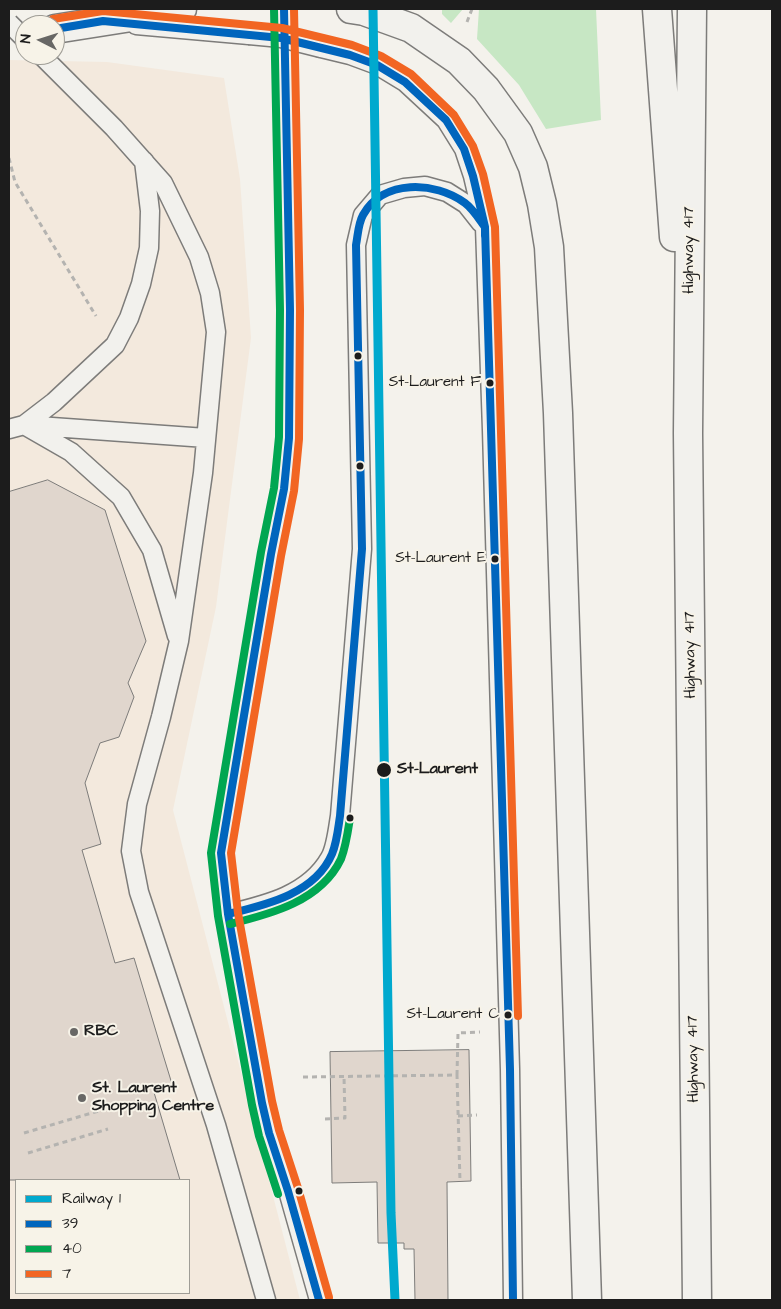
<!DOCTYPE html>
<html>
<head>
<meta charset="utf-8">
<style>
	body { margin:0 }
	#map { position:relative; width:781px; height:1309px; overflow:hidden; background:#f4f2ec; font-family:"Architects Daughter",sans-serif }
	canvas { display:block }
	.frame { position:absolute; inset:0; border:10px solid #1c1c1c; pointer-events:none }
	.legend { position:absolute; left:15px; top:1179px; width:175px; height:115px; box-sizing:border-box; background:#f7f3e8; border:1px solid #9f9d96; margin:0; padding:6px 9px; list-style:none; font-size:15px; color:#1c1c1c }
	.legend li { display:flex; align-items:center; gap:10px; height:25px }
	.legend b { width:25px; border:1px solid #9f9d96 }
	.north { position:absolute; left:15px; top:15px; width:50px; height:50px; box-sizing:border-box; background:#f7f3e8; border:1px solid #9f9d96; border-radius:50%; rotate:275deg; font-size:14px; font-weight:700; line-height:20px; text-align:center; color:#1c1c1c }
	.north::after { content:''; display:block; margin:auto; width:18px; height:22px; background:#686765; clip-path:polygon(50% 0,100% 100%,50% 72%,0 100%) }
</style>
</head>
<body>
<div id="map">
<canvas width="781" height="1309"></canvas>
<div class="frame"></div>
<ul class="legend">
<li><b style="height:6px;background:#00a9ce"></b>Railway 1</li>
<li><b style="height:6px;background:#0065bd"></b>39</li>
<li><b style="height:6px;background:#00a651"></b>40</li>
<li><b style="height:6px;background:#f26522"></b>7</li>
</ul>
<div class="north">N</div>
</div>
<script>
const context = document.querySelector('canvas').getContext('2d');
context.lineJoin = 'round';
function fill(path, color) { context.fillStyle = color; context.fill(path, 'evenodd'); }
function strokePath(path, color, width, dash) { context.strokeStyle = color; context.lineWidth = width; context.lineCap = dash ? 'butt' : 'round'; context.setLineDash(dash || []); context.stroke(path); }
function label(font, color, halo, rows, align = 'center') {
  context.font = font + ' "Architects Daughter",sans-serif'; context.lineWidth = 4; context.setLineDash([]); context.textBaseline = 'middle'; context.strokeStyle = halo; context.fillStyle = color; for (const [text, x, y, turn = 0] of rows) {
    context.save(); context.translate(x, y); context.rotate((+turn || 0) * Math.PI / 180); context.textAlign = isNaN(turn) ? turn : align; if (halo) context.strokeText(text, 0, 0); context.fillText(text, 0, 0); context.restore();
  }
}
const built = new Path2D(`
	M9 60 107 62 224 78 240 179 251 338 216 607 173 810 300 1300H9ZM16 1180H189V1293H16Z`);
const green = new Path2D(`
	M442 9H463L451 23 442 14Z
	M479 9H596L601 120 546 129 519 85 477 39Z`);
const building = new Path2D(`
	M48 480 105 510 146 641 128 683 134 697 119 737 100 743 85 783 101 844 82 850 115 963 134 958 161 1048 172 1084 153 1089 180 1180H9V492Z
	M469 1050 471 1181 447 1182 448 1300H415L414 1249H404V1243H378L377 1182 332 1183 330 1052Z`);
const path = new Path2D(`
	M467 22 472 9
	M9 158 15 182 96 316
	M457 1075 458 1033 480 1032
	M303 1077 457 1075 460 1182
	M458 1116 477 1115
	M325 1119 345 1118 344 1076
	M24 1133 102 1110
	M28 1153 108 1129`);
const service = new Path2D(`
	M284 9 290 310 289 438 284 489 271 554 221 853 228 914 262 1103 269 1133 288 1191 319 1300
	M136 25 249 35
	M321 48 350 55 377 65 405 82 446 120 464 149 473 176 485 227 492 430 510 1069 513 1300
	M41 55 114 128 163 183 199 257 210 293 216 332 203 473 179 641 161 717 137 804 131 851 139 892 216 1125 266 1300
	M144 161 150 211 149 248 141 284 129 318 115 345 54 402 24 425 71 452 121 497 152 550 177 636
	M9 429 24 425 206 438
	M228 914C266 905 309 895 330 858 336 848 338 828 340 816L362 549 356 245 363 215 380 195 404 188 425 186 447 192 466 204 481 223`);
const motorway = new Path2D(`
	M351 9 364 11 411 28 459 61 486 89 518 133 533 167 542 204 549 247 558 413 587 1300
	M657 9 674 237
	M692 9 688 433 697 1300
	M55 29 182 9`);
const serviceBridge = new Path2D(`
	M9 23 25 39
	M249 35 281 38 321 48`);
const bus1 = new Path2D(`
	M284 9 290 310 289 438 284 489 271 554 221 853 228 914 262 1103 269 1133 288 1191 319 1300
	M55 29 103 21 281 38 350 55 377 65 405 82 446 120 464 149 473 176 485 227V236
	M228 914C265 905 315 894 332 854 337 842 338 829 340 816L362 549 356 245C358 235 358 224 363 215 383 179 435 181 465 203 473 209 479 219 485 227L510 1069 513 1300`);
const bus2 = new Path2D(`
	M274 9 280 310 279 437 274 488 261 552 211 853 218 916 252 1105 259 1136 278 1194
	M230 924C271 914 321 901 341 859 346 846 348 831 350 818`);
const bus3 = new Path2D(`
	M294 9 300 310 299 439 294 491 281 556 231 853 238 913 272 1101 279 1130 298 1188 329 1297
	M53 19 103 11 282 28 352 45 381 56 411 74 454 115 473 146 483 174 495 227 518 1016`);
const rail1 = new Path2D(`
	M373 9 391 1213 395 1300`);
const markers = [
	[358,356,4.5,"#1c1c1c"],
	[490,383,4.5,"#1c1c1c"],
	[360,466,4.5,"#1c1c1c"],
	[495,559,4.5,"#1c1c1c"],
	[384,770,8,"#1c1c1c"],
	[350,818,4.5,"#1c1c1c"],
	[508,1015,4.5,"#1c1c1c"],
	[74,1032,5,"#686765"],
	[82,1098,5,"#686765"],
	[299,1191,4.5,"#1c1c1c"]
];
const busNames = [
	["St-Laurent F",481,383],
	["St-Laurent E",486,559],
	["St-Laurent C",499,1015]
];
const streetNames = [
	["Highway 417",690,250,-90],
	["Highway 417",691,655,-91],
	["Highway 417",694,1059,-91]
];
const stopNames = [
	["St-Laurent",397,770]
];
const poiNames = [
	["RBC",84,1032],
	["St. Laurent",92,1089],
	["Shopping Centre",92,1107]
];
fill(built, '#f3e9dd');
fill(green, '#c7e7c4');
fill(building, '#e0d6cd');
strokePath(building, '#7d7c7a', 1);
strokePath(service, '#7d7c7a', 21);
strokePath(motorway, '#7d7c7a', 31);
strokePath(path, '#b4b3b0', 3, [5, 4]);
strokePath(service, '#f2f1ed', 18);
strokePath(motorway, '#f2f1ed', 28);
strokePath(serviceBridge, '#7d7c7a', 21, []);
strokePath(serviceBridge, '#f2f1ed', 18);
strokePath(bus1, '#0065bd', 8);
strokePath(bus2, '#00a651', 8);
strokePath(bus3, '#f26522', 8);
strokePath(rail1, '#00a9ce', 9);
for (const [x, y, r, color] of markers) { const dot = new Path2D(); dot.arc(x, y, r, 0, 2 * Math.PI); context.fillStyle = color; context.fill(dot); strokePath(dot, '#f7f3e8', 2); }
label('15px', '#1c1c1c', '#f7f3e8', busNames, 'right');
label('16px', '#1c1c1c', '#f7f3e8', streetNames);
label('bold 16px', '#1c1c1c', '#f7f3e8', stopNames, 'left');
label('bold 16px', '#1c1c1c', '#f7f3e8', poiNames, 'left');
</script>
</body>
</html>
